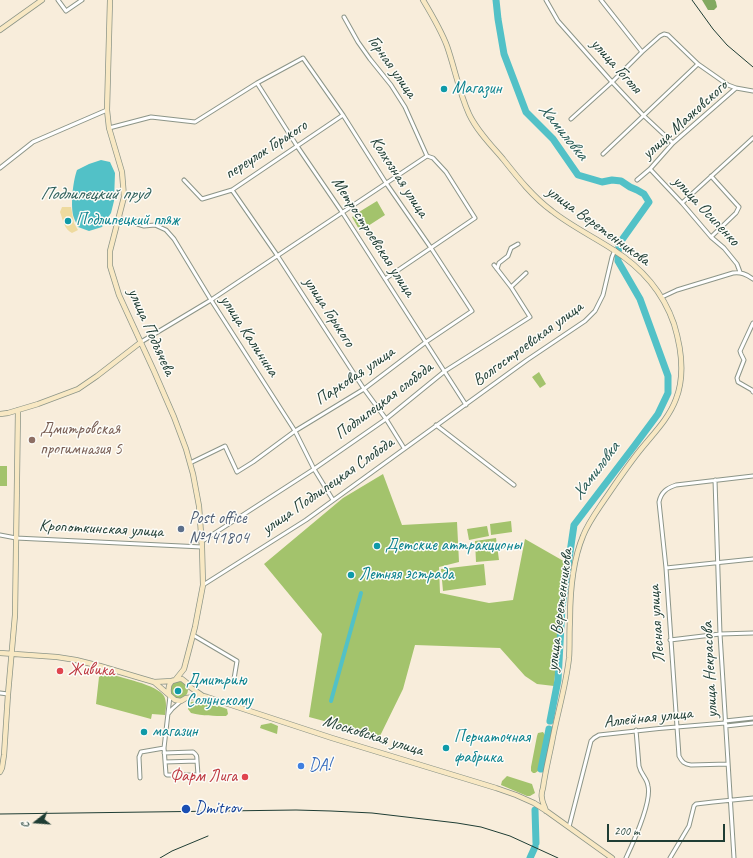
<!DOCTYPE html>
<html>
<head>
<meta charset="utf-8">
<style>
	body { margin:0 }
	#map { position:relative; width:753px; height:858px; overflow:hidden; background:#f8eddb; font-family:Caveat,sans-serif }
	canvas { display:block }
	.north { position:absolute; left:16px; top:802px; width:40px; height:40px; -webkit-text-stroke:3px #fdfcf7; paint-order:stroke; rotate:253deg; font-size:11px; font-weight:700; line-height:16px; text-align:center; color:#1f3d34 }
	.north::after { content:''; display:block; margin:auto; width:14px; height:18px; background:#1f3d34; clip-path:polygon(50% 0,100% 100%,50% 72%,0 100%) }
	.scale { position:absolute; left:607px; top:824px; width:118px; height:18px; box-sizing:border-box; border:2px solid #1f3d34; border-top:0; padding-left:5px; font-size:12px; line-height:14px; white-space:nowrap; color:#1f3d34; -webkit-text-stroke:3px #fdfcf7; paint-order:stroke }
</style>
</head>
<body>
<div id="map">
<canvas width="753" height="858"></canvas>
<div class="north">С</div>
<div class="scale">200 m</div>
</div>
<script>
const context = document.querySelector('canvas').getContext('2d');
context.lineJoin = 'round';
function fill(path, color) { context.fillStyle = color; context.fill(path, 'evenodd'); }
function strokePath(path, color, width, dash) { context.strokeStyle = color; context.lineWidth = width; context.lineCap = dash ? 'butt' : 'round'; context.setLineDash(dash || []); context.stroke(path); }
function label(font, color, halo, rows, align = 'center') {
  context.font = font + ' Caveat,sans-serif'; context.lineWidth = 3; context.setLineDash([]); context.textBaseline = 'middle'; context.strokeStyle = halo; context.fillStyle = color; for (const [text, x, y, turn = 0] of rows) {
    context.save(); context.translate(x, y); context.rotate((+turn || 0) * Math.PI / 180); context.textAlign = isNaN(turn) ? turn : align; if (halo) context.strokeText(text, 0, 0); context.fillText(text, 0, 0); context.restore();
  }
}
const green = new Path2D(`
	M377 201 385 215 368 226 359 212Z
	M358 213 367 227 360 231 352 217Z
	M539 372 546 384 540 388 532 377Z
	M0 466H7V486H0Z
	M383 474 402 525 457 522 459 562 439 567 440 593 489 603 513 600 525 539 567 563 559 630 554 686 537 684 525 676 500 648 415 645 403 689 379 738C356 731 333 723 309 717L322 634 264 564 343 498Z
	M511 521 512 532 491 535 490 524Z
	M487 526 489 536 469 540 467 529Z
	M496 538 499 560 476 562 475 541Z
	M484 564 486 585 443 591 441 569Z
	M106 673C119 677 158 685 164 696 167 702 166 709 165 715L152 714 151 719 96 704 99 677Z
	M170 690a9 9 0 1 1 18 0a9 9 0 1 1-18 0Z
	M205 701 227 709 228 714 226 716C214 716 203 716 191 713L188 709 189 702Z
	M271 723 278 726 277 734 260 728 261 725Z
	M543 732 545 735 538 771 535 773H533L531 771V767L537 736 538 733Z
	M507 776 532 784 535 793 530 796H527L501 785 502 781Z`);
const forest = new Path2D(`
	M702 0H715L716 2 717 7 714 10H708Z`);
const sand = new Path2D(`
	M62 207H71L74 223 78 230 72 233C64 229 63 220 60 212Z`);
const water = new Path2D(`
	M101 160 110 162 115 173 114 201 111 213 102 227 89 231 78 227C77 224 75 221 74 218 70 207 73 181 77 170L89 164Z`);
const canal = new Path2D(`
	M331 701 361 593`);
const river = new Path2D(`
	M496 0 498 19 504 54 526 112 553 139 578 175 602 182 612 180 621 181 630 187 637 190 644 194 649 202 619 244V249
	M550 721 558 680 562 607 574 525 635 445 658 414 668 393V376L640 299 618 261V257
	M541 769 549 729
	M535 810 536 843
	M530 858 535 847`);
const street = new Path2D(`
	M58 0 66 11 82 0
	M546 0 558 21 612 82 643 115 673 143
	M601 0 642 52
	M344 17 358 42 370 59 391 85 405 107 427 156
	M257 83 297 146 342 212 466 405
	M571 119 612 82 642 52 660 36 664 34 668 35 698 64 728 85 736 88
	M109 128 151 117 195 122 257 83 303 58 343 115 386 183 431 248 472 311 426 342 364 389 295 431 253 462 237 472 225 446 190 463
	M603 154 698 64
	M0 168 33 142 107 110
	M650 169 682 203 711 237 724 248 737 264 740 272
	M711 176 739 207 736 213 711 237
	M184 180 202 199 232 190 343 115
	M637 180 650 169 673 143 736 88 753 91
	M232 190 277 255 364 389 386 419 404 448
	M682 203 753 138
	M118 218 144 226 155 225 166 230 174 239 211 300 295 431 314 469 333 500
	M497 269 499 263 508 256 511 248 518 244
	M385 279 475 218 446 172 433 158 427 156
	M511 287 526 273
	M662 297 677 290 733 273C741 272 746 274 753 279
	M753 323 740 351 741 354 744 360 737 378 738 382 752 390 753 392
	M141 342 211 300 427 156
	M436 425 514 485
	M715 480 720 634 734 858
	M0 535 16 538 202 547
	M201 542 314 469 386 419 445 371 530 317 511 287 494 265
	M666 568 753 559
	M203 585 306 520 527 360 585 321 595 311 603 295 612 257 615 250
	M193 635 237 661 234 679
	M670 640 720 634 753 633
	M0 693 8 694
	M168 714 172 709 181 701
	M725 721 753 718
	M726 726 753 723
	M164 753 193 752C197 755 197 756 197 761
	M165 762 197 761 198 775H167L166 774 164 748 170 696
	M728 764 691 765C684 764 682 762 679 756L666 568 659 502C661 492 667 488 676 485L753 476
	M140 778 139 757 141 752 164 748
	M569 827 591 741 594 738 599 735C641 730 683 726 725 723
	M626 858C633 843 652 802 648 786 647 778 641 775 639 766L636 730
	M670 858 689 826 694 806 696 804 713 802 753 798`);
const secondary = new Path2D(`
	M110 0 107 110 109 128 122 172 124 197 110 251V266L119 295 154 371 174 417 186 449 193 474 199 506 202 547 203 585 195 627 184 669 176 679
	M423 0C432 15 441 30 447 46 455 69 459 92 469 114 477 131 491 145 503 159 518 178 533 197 552 211 571 226 592 236 612 249 641 267 663 292 674 324 681 347 685 376 676 399 669 418 654 433 641 449 628 465 616 483 605 499 597 511 588 523 583 536 573 560 570 594 570 620 569 633 570 645 569 658 566 686 557 714 552 742 549 757 545 773 543 788 542 791 541 795 542 798 542 802 545 807 546 811
	M0 30 42 0
	M0 414 8 413 38 404 78 389 97 376 141 342
	M0 653 57 657 76 660 100 666 154 682 172 681 179 679H182L187 683 190 687 203 696
	M154 682 175 700 181 701 186 698 203 696 207 697 332 738 496 788 516 795 534 803 545 810 612 858
	M169 694C168 689 168 685 172 681
	M0 772 2 768 4 755 8 694 15 615 18 410`);
const rail = new Path2D(`
	M692 0 713 29 727 45 753 67
	M0 814 296 810 331 811 372 813 457 823 481 827 510 836 558 858
	M160 858 172 851 208 836`);
const markers = [
	[444,89,4,"#0f9aa8"],
	[68,221,4,"#0f9aa8"],
	[32,440,4,"#8d6e63"],
	[181,529,4,"#5c6f8a"],
	[377,546,4,"#0f9aa8"],
	[351,575,4,"#0f9aa8"],
	[60,671,4,"#e0444e"],
	[178,691,4,"#0f9aa8"],
	[144,732,4,"#0f9aa8"],
	[446,748,4,"#0f9aa8"],
	[301,766,4,"#3f7fe0"],
	[245,777,4,"#e0444e"],
	[186,809,5,"#1a4fb4"]
];
const streetNames = [
	["улица Гоголя",616,66,48],
	["Горная улица",392,67,55],
	["улица Маяковского",685,120,-42],
	["переулок Горького",266,150,-33],
	["Колхозная улица",399,177,57],
	["улица Осипенко",706,211,47],
	["улица Веретенникова",598,226,36],
	["Метростроевская улица",373,237,57],
	["улица Горького",329,312,57],
	["улица Подъячева",151,332,66],
	["улица Калинина",249,336,57],
	["Волгостроевская улица",528,344,-36],
	["Парковая улица",355,376,-34],
	["Подлипецкая слобода",384,401,-37],
	["улица Подлипецкая Слобода",328,486,-35],
	["Кропоткинская улица",101,529,3],
	["улица Веретенникова",560,610,-83],
	["Лесная улица",657,624,-94],
	["улица Некрасова",710,670,-93],
	["Аллейная улица",648,718,-6],
	["Московская улица",373,736,17]
];
const cultureNames = [
	["Магазин",452,89],
	["Подлипецкий пляж",76,221],
	["Детские аттракционы",385,546],
	["Летняя эстрада",359,575],
	["Дмитрию",186,681],
	["Солунскому",186,701],
	["магазин",152,732],
	["Перчаточная",454,738],
	["фабрика",454,758]
];
const educationNames = [
	["Дмитровская",40,430],
	["прогимназия 5",40,450]
];
const serviceNames = [
	["Post office",189,519],
	["№141804",189,539]
];
const healthNames = [
	["Живика",68,671],
	["Фарм Лига",237,777,"right"]
];
const shopNames = [
	["DA!",309,766]
];
const transitNames = [
	["Dmitrov",195,809]
];
const waterNames = [
	["Хамиловка",563,132,51],
	["Подлипецкий пруд",94,194],
	["Хамиловка",596,471,-53]
];
fill(green, '#a3c36c');
fill(forest, '#82a960');
fill(sand, '#eeda9e');
fill(water, '#52c1c7');
strokePath(canal, '#52c1c7', 4);
strokePath(river, '#52c1c7', 7);
strokePath(street, '#8c9588', 5);
strokePath(secondary, '#8c9588', 6);
strokePath(street, '#fff', 3);
strokePath(secondary, '#f8e8c3', 4.5);
strokePath(rail, '#1f3d34', 1);
for (const [x, y, r, color] of markers) { const dot = new Path2D(); dot.arc(x, y, r, 0, 2 * Math.PI); context.fillStyle = color; context.fill(dot); strokePath(dot, '#fdfcf7', 1.5); }
label('17px', '#1f3d34', '#fdfcf7', streetNames);
label('17px', '#0d838f', '#fdfcf7', cultureNames, 'left');
label('17px', '#785e54', '#fdfcf7', educationNames, 'left');
label('17px', '#4e5e75', '#fdfcf7', serviceNames, 'left');
label('17px', '#be3a42', '#fdfcf7', healthNames, 'left');
label('17px', '#366cbe', '#fdfcf7', shopNames, 'left');
label('17px', '#164399', '#fdfcf7', transitNames, 'left');
label('italic 18px', '#2c5e59', '#fdfcf7', waterNames);
</script>
</body>
</html>
